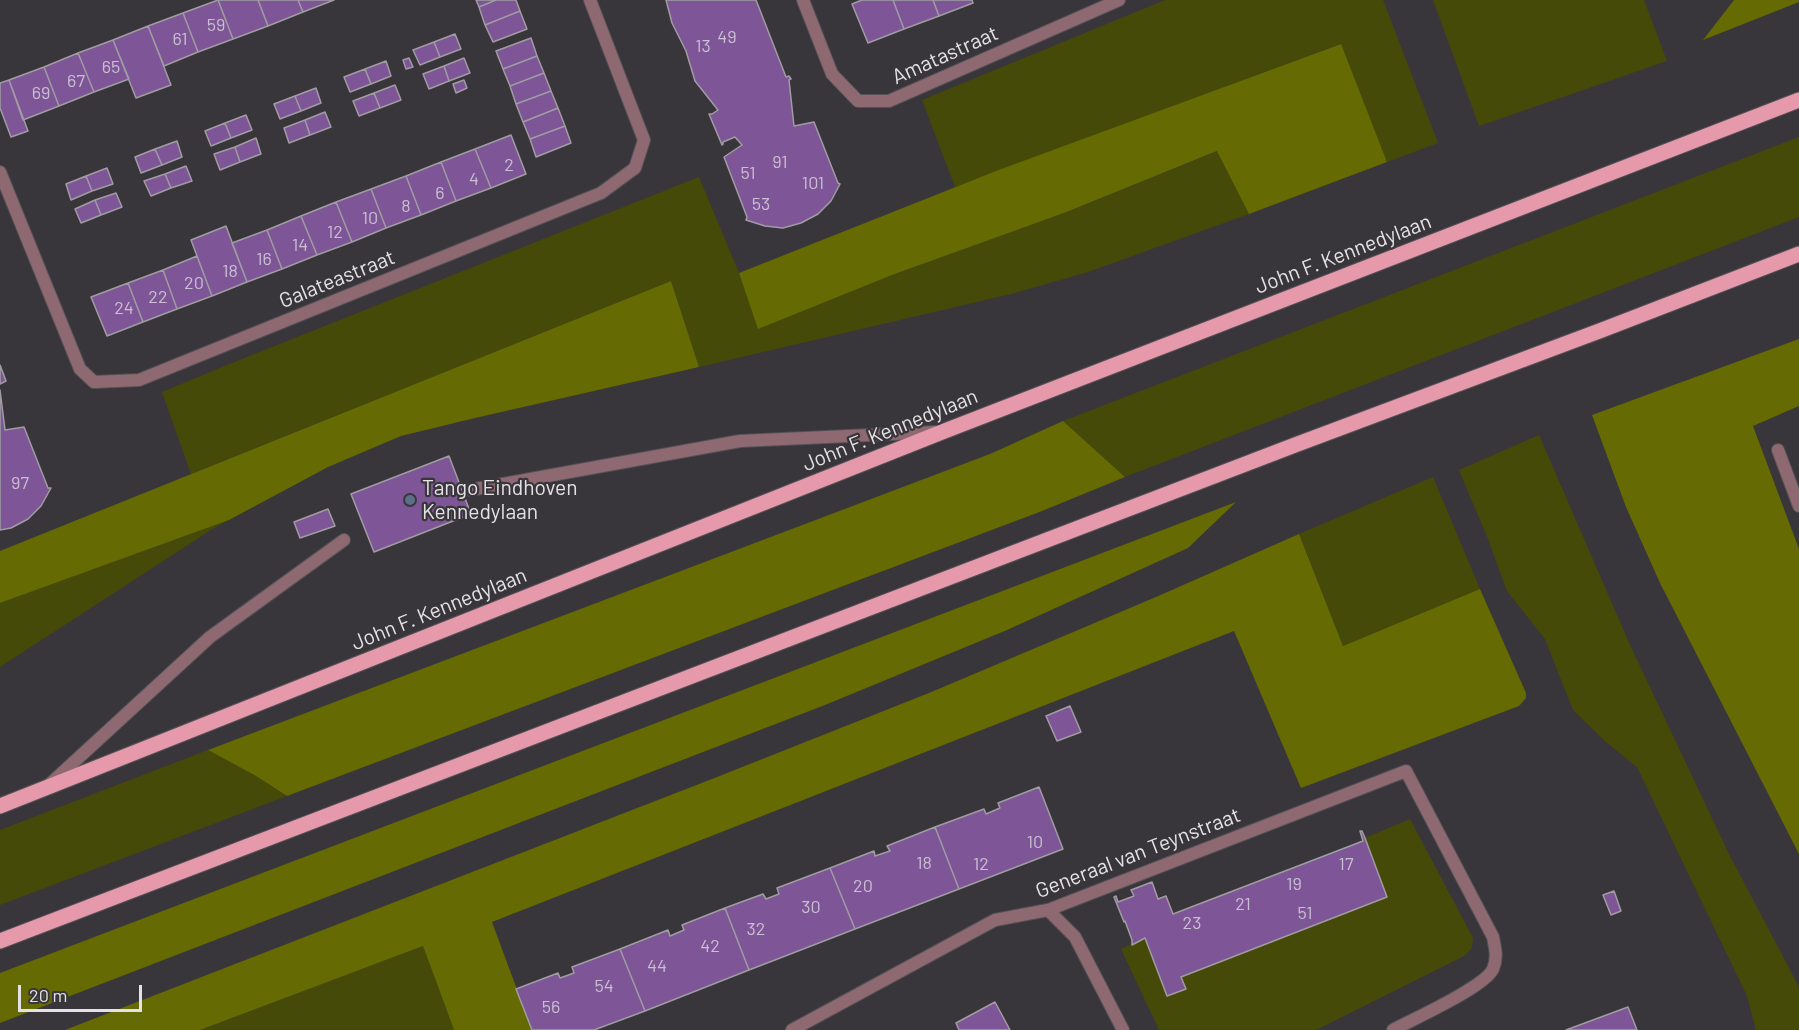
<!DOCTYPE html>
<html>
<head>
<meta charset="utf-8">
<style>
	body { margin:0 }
	#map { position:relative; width:1799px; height:1030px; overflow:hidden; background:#39363b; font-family:Barlow,sans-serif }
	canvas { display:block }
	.scale { position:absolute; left:18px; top:985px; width:124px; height:27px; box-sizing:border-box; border:3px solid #e4e2e5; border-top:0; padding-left:8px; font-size:18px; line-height:21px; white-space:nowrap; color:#e4e2e5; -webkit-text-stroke:4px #39363b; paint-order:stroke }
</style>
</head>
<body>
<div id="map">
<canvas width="1799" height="1030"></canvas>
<div class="scale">20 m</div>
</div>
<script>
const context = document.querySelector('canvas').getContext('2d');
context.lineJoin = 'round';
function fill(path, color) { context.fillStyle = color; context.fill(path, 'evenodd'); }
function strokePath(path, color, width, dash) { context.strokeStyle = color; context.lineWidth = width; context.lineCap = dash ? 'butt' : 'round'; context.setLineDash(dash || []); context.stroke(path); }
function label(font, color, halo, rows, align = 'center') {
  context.font = font + ' Barlow,sans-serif'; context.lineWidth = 4.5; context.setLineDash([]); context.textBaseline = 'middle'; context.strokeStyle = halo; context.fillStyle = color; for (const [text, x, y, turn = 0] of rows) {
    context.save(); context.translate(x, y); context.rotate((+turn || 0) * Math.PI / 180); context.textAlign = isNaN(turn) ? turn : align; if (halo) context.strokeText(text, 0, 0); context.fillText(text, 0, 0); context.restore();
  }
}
const green = new Path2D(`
	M1165 0H1383L1438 143 1387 162 1340 44 955 187 922 100Z
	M1433 0H1644L1667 61 1479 126Z
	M1799 137V217L1125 477 1063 421Z
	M1218 151 1249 214 1088 272 1011 294 699 367 671 281 191 474 162 392 227 365 699 177 739 273 759 328 892 275 1064 213Z
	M1539 435 1630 645 1729 854 1799 987V1030H1756L1747 996 1637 767 1606 742 1573 710 1545 639 1507 591 1488 539 1459 470Z
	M1433 477 1480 589 1343 646 1299 534Z
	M229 520 214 528 0 667V603Z
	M208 750 256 776 287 796 0 905V830Z
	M1410 819 1473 938 1472 947 1466 955 1316 1030H1159L1121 949 1145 938 1167 996 1186 989 1181 977 1387 897 1365 838Z
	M423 946 454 1030H200Z`);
const forest = new Path2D(`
	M1734 0H1799V2L1703 40Z
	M1341 44 1387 162 1249 214 1217 151 1064 213 892 275 758 329 739 273 996 171Z
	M671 281 699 367 475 418 401 436 328 467 229 520 0 603V551Z
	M1799 339V406L1753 426 1799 549V854L1660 583 1626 507 1592 415Z
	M1063 421 1125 477 1042 511 287 796 256 776 208 750 990 454Z
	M1236 502 1188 548 1007 630 825 705 0 1023V973Z
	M1299 534 1343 646 1480 589 1526 693V698L1519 706 1301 788 1234 631 492 922 532 1030H454L423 946 200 1030H65L712 779 929 693 1156 597Z`);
const building = new Path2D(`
	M218 0 233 39 198 52 183 13Z
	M218 0H258L268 26 233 39Z
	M258 0H298L303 12 268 26Z
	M298 0H334L303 12Z
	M476 0H496L479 7Z
	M496 0H516L520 11 485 25 479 7Z
	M666 0H756L786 77 789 76 791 79 789 80 794 126 814 122 838 183 840 184 831 201 818 214 801 223 783 228 765 226 746 220 747 217 724 157 742 145 735 137 723 142V144L722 145 709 114H712L718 110 695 81 686 51 672 23Z
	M862 0H893L904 29 868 43 852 4Z
	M893 0H933L939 16 904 29Z
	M933 0H972L973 3 939 16Z
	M520 11 527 29 493 42 485 25Z
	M183 13 198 52 164 66 148 26Z
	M148 26 171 85 136 98 113 40Z
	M455 34 461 49 440 57 434 42Z
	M531 38 537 56 503 69 496 51Z
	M113 40 129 79 94 92 78 53Z
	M434 42 440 57 420 65 413 50Z
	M78 53 94 92 59 106 44 67Z
	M537 56 544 73 510 86 503 69Z
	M409 58 413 67 406 69 403 60Z
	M464 58 470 73 449 81 444 66Z
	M386 61 391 76 371 84 365 69Z
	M444 66 449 81 429 89 423 74Z
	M44 67 59 106 23 120 9 80Z
	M365 69 371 84 350 92 344 77Z
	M544 73 551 91 516 104 510 86Z
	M9 80 28 131 11 137 0 108V83Z
	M464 80 467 88 456 93 453 84Z
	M395 85 401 100 380 108 374 93Z
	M316 88 321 103 301 111 295 96Z
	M551 91 558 108 523 122 516 104Z
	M374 93 380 108 359 116 353 101Z
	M295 96 301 111 280 119 274 104Z
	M558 108 565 126 530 139 523 122Z
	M325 112 331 127 310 135 305 120Z
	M246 115 252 130 231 138 225 123Z
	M305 120 310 135 289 143 284 128Z
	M225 123 231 138 211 146 205 131Z
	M565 126 571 143 536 157 530 139Z
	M511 135 526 174 491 188 475 149Z
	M256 138 261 154 240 162 235 147Z
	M177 141 182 157 162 165 155 149Z
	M235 147 240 162 220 170 214 154Z
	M155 149 162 165 141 173 135 157Z
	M475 149 491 188 456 201 441 162Z
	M441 162 456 201 421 215 406 176Z
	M186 166 192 181 171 188 165 174Z
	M107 168 113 184 92 191 86 176Z
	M165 174 171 188 151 196 144 181Z
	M86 176 92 191 71 200 66 184Z
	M406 176 421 215 386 228 371 189Z
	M371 189 386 228 352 242 336 202Z
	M116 193 122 207 101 215 95 200Z
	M95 200 101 215 81 223 75 209Z
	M336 202 352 242 317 255 301 216Z
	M301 216 317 255 282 269 267 230Z
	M226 226 247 282 212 296 191 240Z
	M267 230 282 269 247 282 232 243Z
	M197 256 212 296 177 309 163 270Z
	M163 270 177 309 143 322 128 283Z
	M128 283 143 322 107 336 91 297Z
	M0 365 6 381 0 384Z
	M0 390 5 430 24 427 48 488H51L41 506 28 519 11 528 0 530Z
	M449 456 471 514 374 552 351 494Z
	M328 509 335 526 300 538 294 522Z
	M1070 706 1081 732 1057 741 1046 716Z
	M1039 787 1063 849 959 889 935 827 984 809 986 814 1000 808 998 803Z
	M935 827 959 889 855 929 830 868 874 851 875 856 890 851 887 846Z
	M1360 831H1362L1365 838 1387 897 1181 977 1186 989 1167 996 1145 938 1132 945V940L1125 921 1124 922 1114 897 1116 896 1118 902 1134 896 1131 890 1152 882 1158 899 1166 896 1173 914 1363 841Z
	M830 868 855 929 749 970 725 908 763 894 766 899 779 894 777 888Z
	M1614 891 1621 911 1611 915 1603 895Z
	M725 908 749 970 645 1011 620 949 668 930 670 936 684 930 682 925Z
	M620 949 645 1011 594 1030H532L516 989 558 973 560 978 574 973 572 967Z
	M995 1002 1010 1030H959L956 1023Z
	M1628 1007 1637 1030H1566Z`);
const service = new Path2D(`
	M470 490 740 441 935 432
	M50 784 210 637 344 540`);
const minor = new Path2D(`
	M803 0 832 74 858 101H889L1119 0
	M0 172 80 369 94 382 139 380 601 193 635 168 644 140 590 0
	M1778 450 1799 506
	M1048 910 1075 937 1123 1030
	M792 1030 995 920 1048 910 1406 771 1493 937C1495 948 1498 957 1493 969 1485 987 1413 1019 1393 1030`);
const primary = new Path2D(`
	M0 806 942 432 1799 100
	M0 941 1295 445 1602 330 1799 254`);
const markers = [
	[410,500,6,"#5c6f8a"]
];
const numberNames = [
	["59",216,25],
	["49",727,37],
	["61",180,39],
	["13",703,46],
	["65",111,67],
	["67",76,81],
	["69",41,93],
	["91",780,162],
	["2",509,165],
	["51",748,173],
	["4",474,179],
	["101",813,183],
	["6",440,193],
	["53",761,204],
	["8",406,206],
	["10",370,218],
	["12",335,232],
	["14",300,245],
	["16",264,259],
	["18",230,271],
	["20",194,283],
	["22",158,297],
	["24",124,308],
	["97",20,483],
	["10",1035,842],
	["18",924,863],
	["12",981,864],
	["17",1346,864],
	["19",1294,884],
	["20",863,886],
	["21",1243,904],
	["30",811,907],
	["51",1305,913],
	["23",1192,923],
	["32",756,929],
	["42",710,946],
	["44",657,966],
	["54",604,986],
	["56",551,1007]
];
const streetNames = [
	["Amatastraat",945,55,-24],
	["John F. Kennedylaan",1343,254,-21],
	["Galateastraat",337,279,-22],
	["John F. Kennedylaan",890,430,-22],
	["John F. Kennedylaan",439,609,-22],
	["Generaal van Teynstraat",1138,853,-21]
];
const poiNames = [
	["Tango Eindhoven",422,488],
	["Kennedylaan",422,512]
];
fill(green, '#464a08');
fill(forest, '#656a02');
fill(building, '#7e5597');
strokePath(building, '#a09da2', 1.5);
strokePath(service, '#545256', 14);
strokePath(minor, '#545256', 14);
strokePath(primary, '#545256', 17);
strokePath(service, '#8f6972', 12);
strokePath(minor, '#8f6972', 12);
strokePath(primary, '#e599ab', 15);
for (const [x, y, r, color] of markers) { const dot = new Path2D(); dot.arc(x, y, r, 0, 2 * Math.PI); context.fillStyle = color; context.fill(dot); strokePath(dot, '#39363b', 2); }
label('18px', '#cabfd2', null, numberNames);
label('21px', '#e4e2e5', '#39363b', streetNames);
label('21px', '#e4e2e5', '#39363b', poiNames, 'left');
</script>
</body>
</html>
